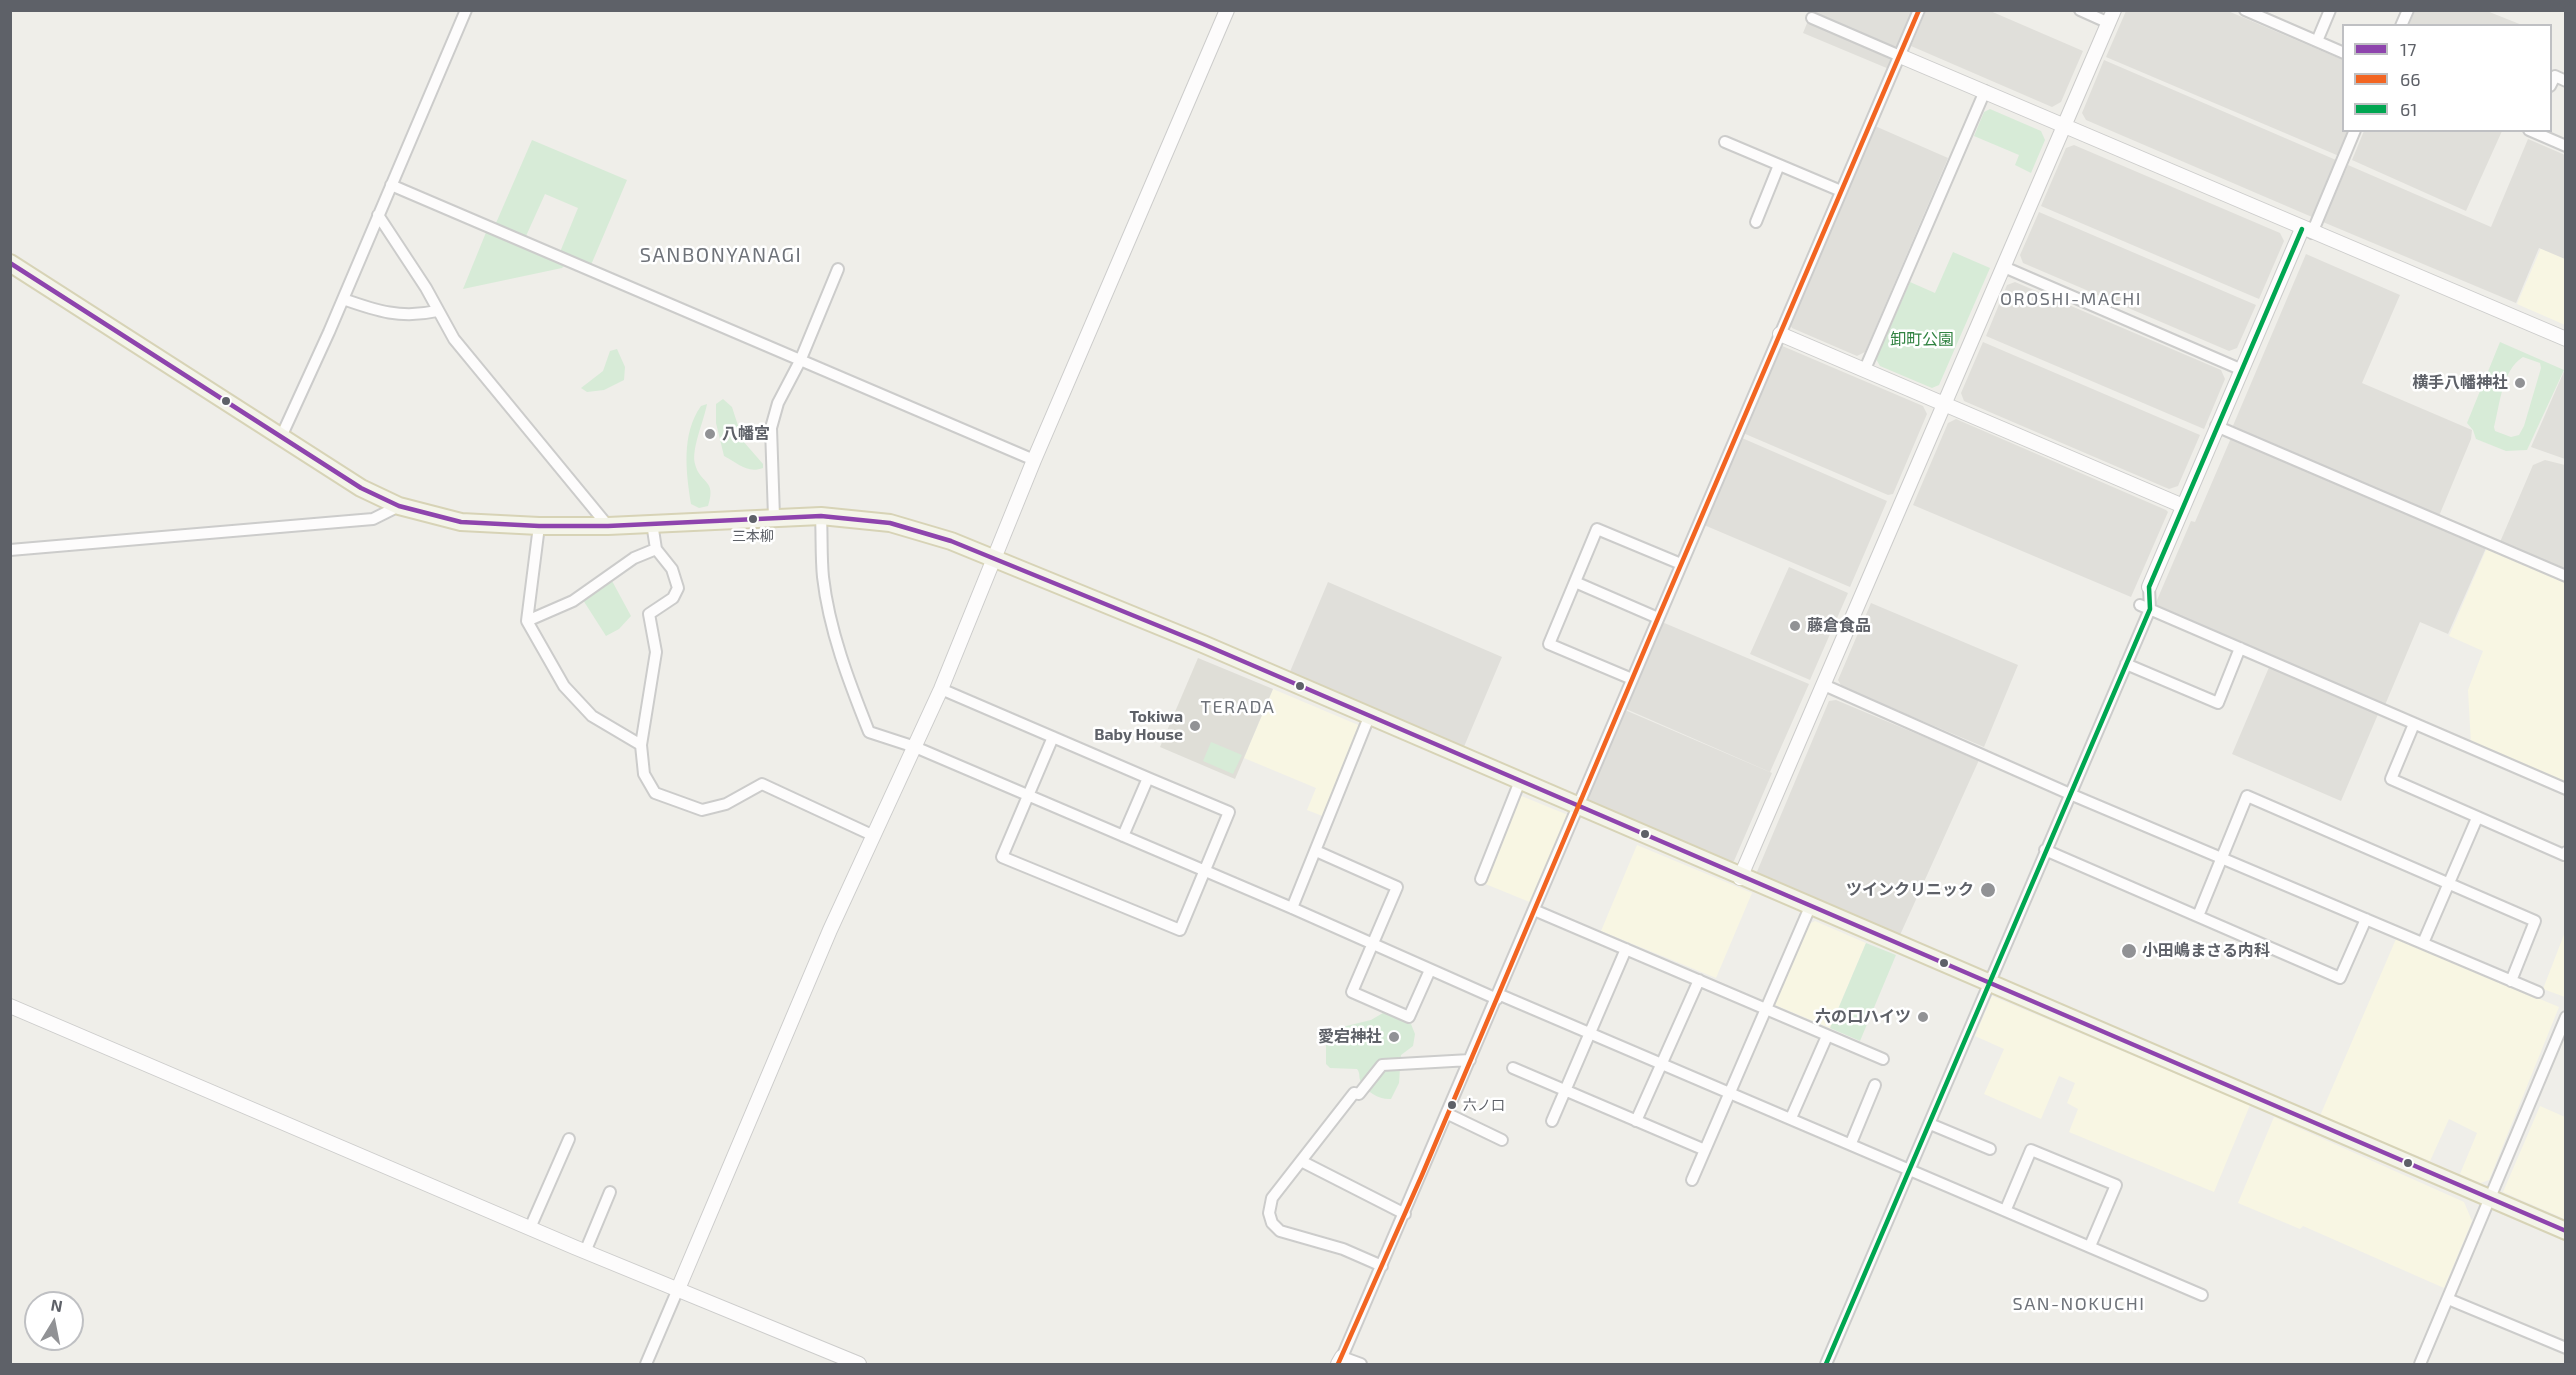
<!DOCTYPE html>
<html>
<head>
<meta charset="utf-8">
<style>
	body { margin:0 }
	#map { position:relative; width:2576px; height:1375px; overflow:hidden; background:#efeee9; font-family:"Exo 2",sans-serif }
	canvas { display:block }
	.frame { position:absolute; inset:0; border:12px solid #5e6168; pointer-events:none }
	.legend { position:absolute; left:2342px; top:24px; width:210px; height:108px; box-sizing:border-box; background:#fff; border:2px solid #bfc0c3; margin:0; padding:8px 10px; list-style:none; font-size:18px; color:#5e6168 }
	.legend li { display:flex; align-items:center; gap:12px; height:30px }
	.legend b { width:30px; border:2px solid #bfc0c3 }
	.north { position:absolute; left:24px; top:1291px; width:60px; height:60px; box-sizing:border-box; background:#fff; border:2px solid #bfc0c3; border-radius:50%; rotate:10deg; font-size:16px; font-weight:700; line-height:24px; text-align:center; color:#5e6168 }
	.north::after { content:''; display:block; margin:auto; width:21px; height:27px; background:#919295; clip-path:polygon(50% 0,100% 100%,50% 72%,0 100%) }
</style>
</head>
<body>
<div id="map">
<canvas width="2576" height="1375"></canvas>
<div class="frame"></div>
<ul class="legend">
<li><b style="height:8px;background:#8e44ad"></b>17</li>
<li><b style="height:8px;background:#f26522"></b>66</li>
<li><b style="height:8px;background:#00a651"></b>61</li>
</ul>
<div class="north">N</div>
</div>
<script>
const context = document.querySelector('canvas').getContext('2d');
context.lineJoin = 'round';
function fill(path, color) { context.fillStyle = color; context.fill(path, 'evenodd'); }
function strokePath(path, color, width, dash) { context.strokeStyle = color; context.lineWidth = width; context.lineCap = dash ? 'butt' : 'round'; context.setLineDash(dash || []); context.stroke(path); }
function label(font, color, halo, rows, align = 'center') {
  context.font = font + ' "Exo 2","Noto Sans JP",sans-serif'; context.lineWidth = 5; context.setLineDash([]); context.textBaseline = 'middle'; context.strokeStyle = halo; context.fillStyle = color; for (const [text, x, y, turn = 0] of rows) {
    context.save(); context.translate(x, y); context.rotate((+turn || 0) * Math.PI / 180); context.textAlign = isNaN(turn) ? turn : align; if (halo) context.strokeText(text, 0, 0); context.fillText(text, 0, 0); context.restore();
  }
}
const commercial = new Path2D(`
	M2541 248 2565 259V325L2517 304Z
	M2489 543 2565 575V783L2471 744 2468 690 2483 651 2449 636Z
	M1273 689 1363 727 1325 817 1307 810 1316 788 1244 758Z
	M1519 795 1568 815 1532 903 1483 883Z
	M1637 845 1752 893 1716 978 1601 931Z
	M1815 921 1866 943 1830 1028 1775 1005 1809 924Z
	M2565 932V997L2543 989Z
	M2396 939 2559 1007 2489 1180 2481 1183 2460 1174 2477 1133 2449 1119 2430 1161 2320 1116Z
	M1992 996 2250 1105 2214 1192 2069 1132 2078 1109 2067 1103 2075 1083 2059 1076 2041 1119 1984 1094 2004 1049 1975 1036Z
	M2540 1106 2565 1117V1219L2503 1192Z
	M2274 1117 2464 1202 2472 1221 2444 1288 2303 1226 2300 1229 2238 1203Z`);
const industrial = new Path2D(`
	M1988 10 2083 51 2061 102 2052 107 1911 46 1926 11Z
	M1812 11H1914L1889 69 1803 33Z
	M2126 11H2228L2343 60 2344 130 2349 131 2339 156 2106 57Z
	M2415 11H2487L2522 25H2409Z
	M2104 60 2336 160 2312 217 2086 120 2082 113Z
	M1875 126 1948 158 1865 352 1857 356 1792 328 1789 323Z
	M2364 131V130L2502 131 2466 211 2352 160Z
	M2528 139 2565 155V259L2539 248 2516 303 2323 222 2348 165 2491 227Z
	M2074 145 2280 233 2284 241 2259 299 2041 206 2066 148Z
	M2039 212 2256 305 2237 348 2229 351 2023 263 2020 255Z
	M2306 254 2400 295 2362 383 2472 430 2471 439 2439 516 2232 428Z
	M2015 282 2221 370 2225 379 2204 429 1986 336 2007 285Z
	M1983 342 2200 435 2178 486 2169 489 1964 401 1961 393Z
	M1780 345 1923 406 1927 414 1893 494 1888 495 1743 433Z
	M2565 369V459L2531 447Z
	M1956 419 2166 510 2168 512 2131 597 1913 505 1948 423Z
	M1742 438 1887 501 1850 587 1704 525Z
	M2231 438 2486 548 2448 634 2420 622 2385 705 2154 607 2191 521 2195 522Z
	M2545 460 2565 465V570L2500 542 2533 465Z
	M1789 567 1848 593 1810 680 1750 654Z
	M1328 582 1502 657 1463 749 1289 674Z
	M1871 603 2018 665 1984 747 1842 687 1838 680Z
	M1662 622 1809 684 1770 772 1626 709Z
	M2270 665 2379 712 2341 801 2232 754Z
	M1836 700 1979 760 1900 935 1756 874 1829 701Z
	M1625 710 1772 773 1734 861 1730 862 1588 801 1586 798Z`);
const education = new Path2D(`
	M1198 658 1273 689 1235 779 1160 747Z`);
const green = new Path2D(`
	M1990 109 2041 131 2045 140 2031 173 2015 165 2019 155 1974 136 1984 112Z
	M532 140 627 180 591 265 560 252 578 208 545 194 526 236 496 223Z
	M487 230 566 264 562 268 463 289Z
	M1953 252 1990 268 1939 385 1932 388 1880 366 1876 359 1910 282 1935 293Z
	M2500 342 2564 370 2527 450 2506 451 2476 439 2473 430 2467 423ZM2523 357 2540 363 2541 368 2524 426 2519 435 2511 437 2495 431 2494 427C2500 404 2502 370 2523 357Z
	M617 349 625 367 624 380 604 390 587 392 581 388 603 371 610 351Z
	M723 399 732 407 743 441 763 464V468C747 474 738 463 724 456L716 423V404Z
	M707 404C704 421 691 449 695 464 700 484 717 479 708 506L699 508 691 504C686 472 681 434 701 406Z
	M611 579 631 616 619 629 606 636 583 600Z
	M1211 742 1242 755 1233 774 1203 761Z
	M1866 943 1896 955 1860 1041 1830 1028Z
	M1388 1010 1411 1024 1415 1034 1413 1046 1401 1055 1399 1083 1391 1099C1380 1100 1366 1092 1361 1082 1358 1077 1361 1074 1357 1069L1330 1068 1326 1064V1041L1330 1030 1371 1020Z`);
const minor = new Path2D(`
	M2080 10 2109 23
	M2245 10 2344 53
	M1812 18 1900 56
	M2401 26 2408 10
	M2317 41 2330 10
	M2550 86 2555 76 2566 81
	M2529 130 2566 146
	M1725 142 1841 191
	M391 185 1034 460
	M378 215 426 288 454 339 608 526
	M1756 222 1779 165
	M2312 233 2355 130
	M2004 267 2240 369
	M343 299C377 311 401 319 437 311
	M1865 369 1985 91
	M2216 426 2566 576
	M281 437 329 332 466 10
	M821 516C822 536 821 557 823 577 829 630 849 682 869 732L915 747 1292 908 1497 999
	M774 517 771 428 778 403 800 361 838 269
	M539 526 527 621 564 686 592 716 641 745 644 774 655 793 702 810 726 804 762 784 872 835
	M10 550 373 519 399 506
	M1575 582 1658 618
	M2140 605 2566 789
	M527 621 573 601 634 558 656 549
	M2126 664 2218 703 2240 648
	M1632 679 1549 644 1597 529 1681 564
	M1824 685 2070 794 2538 992
	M941 689 1148 778
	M2414 724 2391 779 2564 855 2566 852
	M1053 737 1002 857 1180 930 1229 812 1148 778 1123 836
	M641 745 656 652 649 614 673 598 678 588 672 569 656 549 652 523
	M2045 850 2340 978 2366 919
	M1316 851 1397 887 1352 992 1409 1017 1430 970
	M1481 879 1520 781
	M1292 908 1369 717
	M1534 910 1883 1059
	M2198 916 2247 796 2535 921 2511 981
	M2423 943 2477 818
	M1498 994 2202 1295
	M1513 1068 1705 1150
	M1448 1114 1502 1140
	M1791 1118 1827 1036
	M1552 1121 1626 949
	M1636 1121 1699 980
	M1930 1124 1990 1149
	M1851 1143 1875 1085
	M1301 1161 1405 1214
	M1692 1180 1810 907
	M2006 1209 2031 1150 2116 1185 2090 1246
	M530 1228 569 1139
	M585 1252 610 1192
	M1382 1266 1343 1249 1280 1231 1272 1223 1269 1213 1272 1198 1354 1093 1359 1094 1382 1065 1470 1060
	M2448 1299 2566 1348
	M646 1364 678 1289
	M1361 1364 1342 1357 1919 10
	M1826 1364 2150 609 2149 587
	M2420 1364 2566 1017`);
const tertiary = new Path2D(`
	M1900 56 2566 339
	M1780 334 2183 506
	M2149 587 2302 229
	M1740 878 2114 10
	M10 1006 574 1247 859 1364
	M678 1289 830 930 941 689 1034 460 1227 10
	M1338 1364 1342 1357`);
const primary = new Path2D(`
	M10 263 361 488 399 506 461 522 539 526H608L821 516 890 523 951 541 1203 644 2566 1231`);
const bus1 = new Path2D(`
	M10 263 361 488 399 506 461 522 539 526H608L821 516 890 523 951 541 1203 644 2566 1231`);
const bus2 = new Path2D(`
	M1338 1364 1422 1175 1658 618 1919 10`);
const bus3 = new Path2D(`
	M1826 1364 2150 609 2149 587 2302 229`);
const markers = [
	[2520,383,6,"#919295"],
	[226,401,5,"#5e6168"],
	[710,434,6,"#919295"],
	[753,519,5,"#5e6168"],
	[1795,626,6,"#919295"],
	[1300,686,5,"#5e6168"],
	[1195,726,6,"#919295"],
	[1645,834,5,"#5e6168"],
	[1988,890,8,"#919295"],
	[2129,951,8,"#919295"],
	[1944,963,5,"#5e6168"],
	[1923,1017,6,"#919295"],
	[1394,1037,6,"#919295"],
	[1452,1105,5,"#5e6168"],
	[2408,1163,5,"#5e6168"]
];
const busNames = [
	["三本柳",753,536],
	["六ノ口",1463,1105,"left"]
];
const parkNames = [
	["卸町公園",1922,340]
];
const poiNames = [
	["横手八幡神社",2508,383],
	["八幡宮",722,434,"left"],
	["藤倉食品",1807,626,"left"],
	["Tokiwa",1183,717],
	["Baby House",1183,735],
	["ツインクリニック",1974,890],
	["小田嶋まさる内科",2142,951,"left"],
	["六の口ハイツ",1911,1017],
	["愛宕神社",1382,1037]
];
const neighbourhoodNames = [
	["OROSHI-MACHI",2071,299],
	["TERADA",1238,707],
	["SAN-NOKUCHI",2079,1304]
];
const quarterNames = [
	["SANBONYANAGI",721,255]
];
fill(commercial, '#f8f6e3');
fill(industrial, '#e0dfda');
fill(education, '#dfded7');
fill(green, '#d7ebd7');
strokePath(minor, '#cccccb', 14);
strokePath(tertiary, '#cccccb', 16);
strokePath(primary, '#d7d3b6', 20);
strokePath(minor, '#fdfcfc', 10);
strokePath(tertiary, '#fdfcfc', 14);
strokePath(primary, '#f4f4e9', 16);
strokePath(bus1, '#8e44ad', 4.5);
strokePath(bus2, '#f26522', 4.5);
strokePath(bus3, '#00a651', 4.5);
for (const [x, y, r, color] of markers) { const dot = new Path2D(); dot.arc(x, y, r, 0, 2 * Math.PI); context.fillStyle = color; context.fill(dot); strokePath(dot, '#fff', 2); }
label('14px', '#5e6168', '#fff', busNames);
label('16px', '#318342', '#fff', parkNames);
label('bold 16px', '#5e6168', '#fff', poiNames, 'right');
context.letterSpacing = '1.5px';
label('18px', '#6f737a', '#fff', neighbourhoodNames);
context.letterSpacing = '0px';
context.letterSpacing = '1.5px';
label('20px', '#6f737a', '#fff', quarterNames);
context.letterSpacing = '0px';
</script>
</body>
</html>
